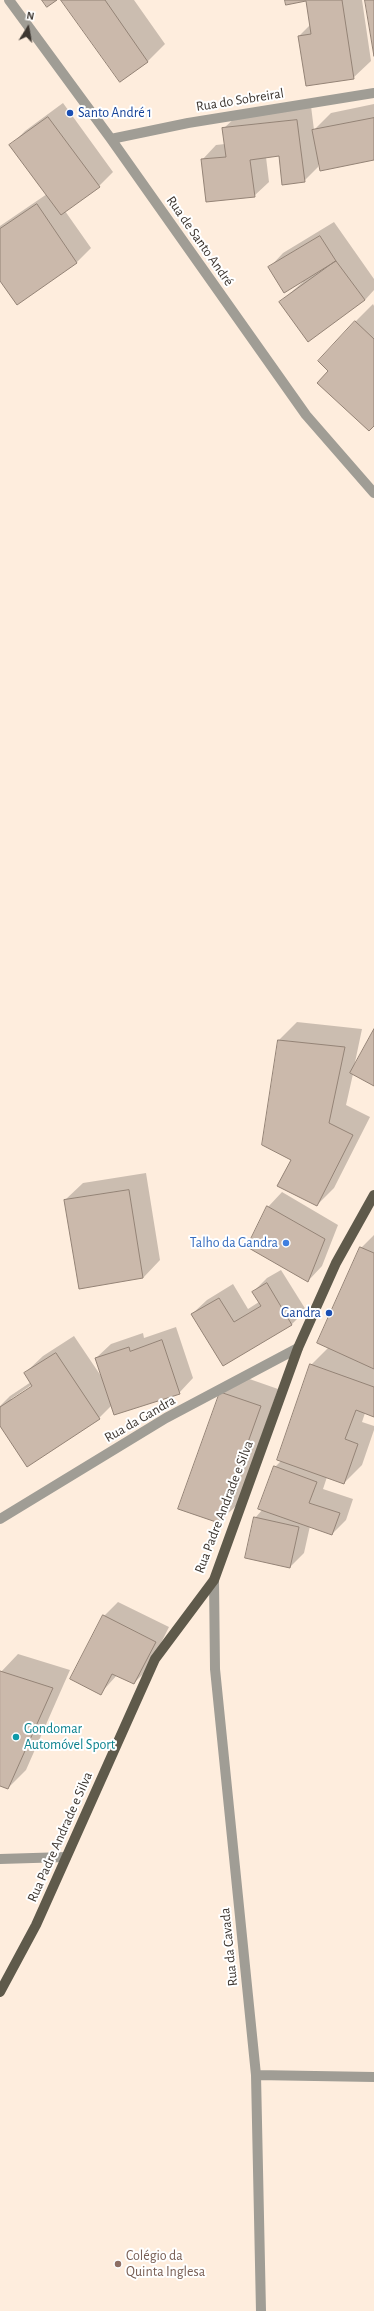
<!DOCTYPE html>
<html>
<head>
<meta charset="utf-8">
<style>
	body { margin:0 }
	#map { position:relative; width:374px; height:2311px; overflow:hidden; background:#feeddd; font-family:"Alegreya Sans",sans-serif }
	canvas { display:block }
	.north { position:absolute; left:8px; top:8px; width:40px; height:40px; -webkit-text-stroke:3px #fff; paint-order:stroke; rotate:11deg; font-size:11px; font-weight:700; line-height:16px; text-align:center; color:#3d3630 }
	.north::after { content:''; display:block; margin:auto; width:14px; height:18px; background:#3d3630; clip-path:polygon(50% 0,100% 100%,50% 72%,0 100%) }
</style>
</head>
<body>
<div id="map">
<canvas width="374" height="2311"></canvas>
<div class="north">N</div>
</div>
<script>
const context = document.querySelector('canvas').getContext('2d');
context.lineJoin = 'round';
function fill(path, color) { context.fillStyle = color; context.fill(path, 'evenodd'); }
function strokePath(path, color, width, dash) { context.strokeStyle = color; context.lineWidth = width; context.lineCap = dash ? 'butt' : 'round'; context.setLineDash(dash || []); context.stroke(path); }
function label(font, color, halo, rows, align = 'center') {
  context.font = font + ' "Alegreya Sans",sans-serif'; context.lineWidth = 4; context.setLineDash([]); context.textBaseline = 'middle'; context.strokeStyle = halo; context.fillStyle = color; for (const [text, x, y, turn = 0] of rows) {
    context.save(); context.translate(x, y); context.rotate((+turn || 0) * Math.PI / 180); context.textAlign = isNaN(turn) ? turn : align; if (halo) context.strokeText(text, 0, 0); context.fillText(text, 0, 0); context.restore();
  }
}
const shadow = new Path2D(`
	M63 0H134L165 44 148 61 120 81Z
	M286 0H362L371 61 353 78 299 36 310 25 307 0Z
	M63 103 113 172 99 186 65 211 91 248 77 262 17 304 0 279V226L47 194 11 145 25 131Z
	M374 104V159L318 162V167L304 181 280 155 266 157 269 182 254 196 202 160 216 145 225 144 223 129 238 115 311 106 314 130 331 113Z
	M334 222 374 279V290L365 300 280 302 303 282 269 268 283 253Z
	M373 304 374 306V425L355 322Z
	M297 1022 362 1029 354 1067 374 1031V1085L353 1074 346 1105 370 1117 334 1188 317 1205 292 1159 263 1144 279 1040Z
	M146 1173 160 1260 143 1278 65 1200 83 1183Z
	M282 1192 338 1225 322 1266 308 1281 268 1207Z
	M374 1235V1416L365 1413 362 1422 374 1426V1430L362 1465 344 1483 327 1477 323 1489 353 1499 346 1520 332 1534 310 1526 304 1553 290 1567 255 1518 263 1509 275 1467 281 1461 311 1365 329 1347 361 1248Z
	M281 1270 306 1310 292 1324 223 1365 192 1314 207 1300 233 1284 248 1309 259 1302 253 1292 267 1278Z
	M176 1327 193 1378 179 1393 112 1405 99 1418 0 1424V1406L10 1396 31 1382 25 1373 43 1356 74 1336 103 1379 96 1358 111 1344 143 1333 144 1338ZM36 1382 37 1384 11 1401V1399Z
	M238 1375 278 1389 237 1505 219 1522 221 1393Z
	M118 1602 169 1627 148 1669 134 1683 117 1675 100 1694 104 1616Z
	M18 1654 70 1670 26 1770 8 1788 0 1785V1673Z`);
const building = new Path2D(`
	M42 0H57L47 7Z
	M61 0H105L148 62 120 82Z
	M285 0H342L354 79 306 86 298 36 311 34 306 1 286 5Z
	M365 0H374V56Z
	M48 117 100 187 61 215 9 145Z
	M374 118V160L320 171 312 130Z
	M297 120 305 182 282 185 279 156 250 160 255 197 206 202 201 159 226 157 222 128Z
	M37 204 77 263 17 305 0 281V229Z
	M320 236 336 261 284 293 268 267Z
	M336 261 365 300 308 342 279 302Z
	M355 321 374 339V426L369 431 317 383 328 371 318 361Z
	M374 1029V1086L350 1073Z
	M278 1040 345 1047 329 1123 353 1135 317 1206 277 1186 291 1160 262 1145Z
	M129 1190 143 1278 79 1289 64 1200Z
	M267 1206 325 1239 308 1282 247 1247Z
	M360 1247 374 1253V1369L317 1343Z
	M267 1283 292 1325 223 1366 191 1314 219 1298 234 1322 261 1306 252 1292Z
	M162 1340 180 1394 114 1415 95 1358 129 1347 130 1351Z
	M56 1353 100 1419 27 1467 0 1426V1407L32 1386 24 1373Z
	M310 1364 374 1387V1417L356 1410 345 1439 358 1444 344 1484 277 1460Z
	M220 1392 261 1406 219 1523 178 1509Z
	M274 1466 317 1482 309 1503 340 1513 332 1535 258 1509Z
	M254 1517 299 1527 290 1568 245 1558Z
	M103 1615 156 1642 134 1684 112 1674 101 1695 70 1679Z
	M0 1671 53 1688 8 1789 0 1786Z`);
const minor = new Path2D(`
	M9 0 111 139 306 415 374 493
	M111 139 188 123 374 93
	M0 1519 166 1418 298 1348
	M214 1580 215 1669 256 2075 261 2311
	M0 1859 66 1857
	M256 2075 374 2077`);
const major = new Path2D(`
	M0 1992 36 1925 155 1659 214 1580 298 1348 336 1263 374 1195`);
const markers = [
	[70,113,4,"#1a4fb4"],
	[286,1243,4,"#3f7fe0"],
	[329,1313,4,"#1a4fb4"],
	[16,1737,4,"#0f9aa8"],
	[118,2264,4,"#8d6e63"]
];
const streetNames = [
	["Rua do Sobreiral",240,100,-9],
	["Rua de Santo André",200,241,55],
	["Rua da Gandra",140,1419,-30],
	["Rua Padre Andrade e Silva",224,1507,-69],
	["Rua Padre Andrade e Silva",60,1837,-66],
	["Rua da Cavada",229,1947,-96]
];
const transitNames = [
	["Santo André 1",78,113],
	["Gandra",321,1313,"right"]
];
const shopNames = [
	["Talho da Gandra",278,1243]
];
const cultureNames = [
	["Gondomar",24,1729],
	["Automóvel Sport",24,1745]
];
const educationNames = [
	["Colégio da",126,2256],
	["Quinta Inglesa",126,2272]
];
fill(shadow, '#0003');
fill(building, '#cbb9ab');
strokePath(building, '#948376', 1);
strokePath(minor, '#a09d95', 10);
strokePath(major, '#5f5a4b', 10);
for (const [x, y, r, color] of markers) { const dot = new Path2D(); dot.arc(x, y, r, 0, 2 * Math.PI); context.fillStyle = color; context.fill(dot); strokePath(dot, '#fff', 1.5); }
label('14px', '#3d3630', '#fff', streetNames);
label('14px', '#164399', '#fff', transitNames, 'left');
label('14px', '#366cbe', '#fff', shopNames, 'right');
label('14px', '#0d838f', '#fff', cultureNames, 'left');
label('14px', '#785e54', '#fff', educationNames, 'left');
</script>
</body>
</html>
